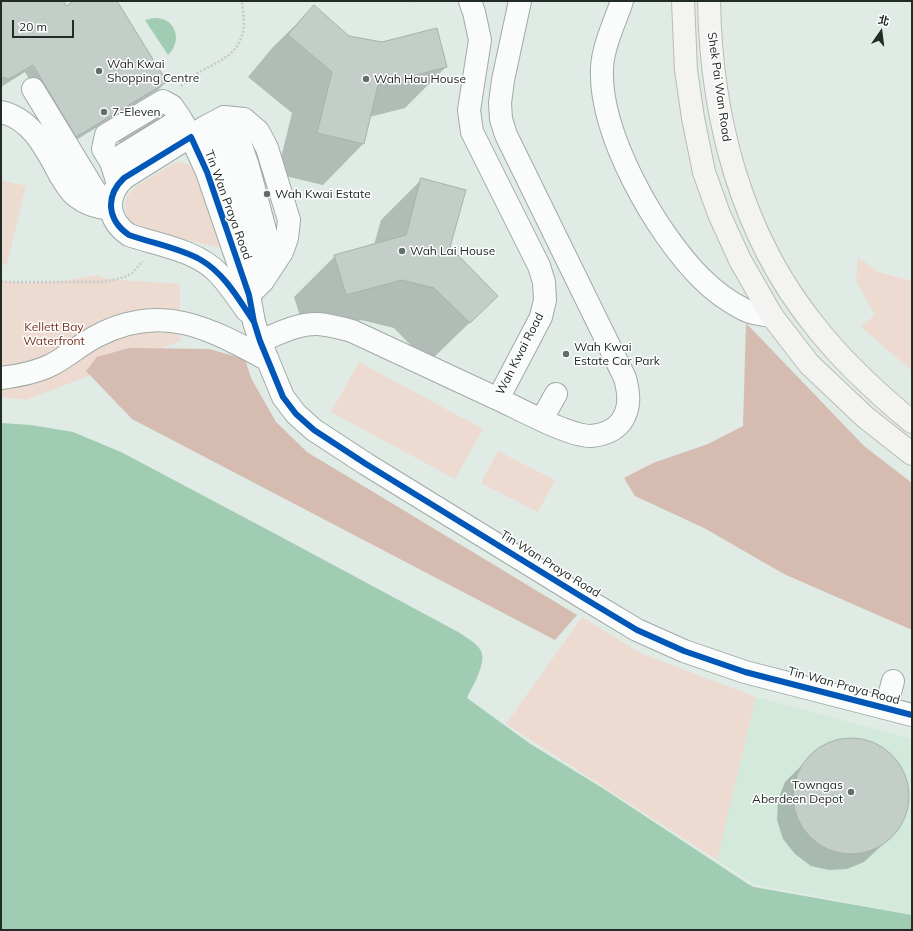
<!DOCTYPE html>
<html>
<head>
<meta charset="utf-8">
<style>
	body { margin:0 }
	#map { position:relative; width:913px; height:931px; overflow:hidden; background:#dfebe4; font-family:Mulish,"Noto Sans TC",sans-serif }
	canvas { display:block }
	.frame { position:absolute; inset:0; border:2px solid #222b26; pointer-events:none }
	.north { position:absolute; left:861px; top:12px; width:40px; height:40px; -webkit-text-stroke:3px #fff; paint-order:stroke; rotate:14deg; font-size:11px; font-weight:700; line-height:16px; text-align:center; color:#222b26 }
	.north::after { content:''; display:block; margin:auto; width:14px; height:18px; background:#222b26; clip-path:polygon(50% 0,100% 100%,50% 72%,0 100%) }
	.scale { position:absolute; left:12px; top:20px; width:62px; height:18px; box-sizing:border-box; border:2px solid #222b26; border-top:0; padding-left:5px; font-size:12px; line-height:14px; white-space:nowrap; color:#222b26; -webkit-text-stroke:3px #fff; paint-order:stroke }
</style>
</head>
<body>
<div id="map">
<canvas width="913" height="931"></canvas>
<div class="frame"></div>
<div class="north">北</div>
<div class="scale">20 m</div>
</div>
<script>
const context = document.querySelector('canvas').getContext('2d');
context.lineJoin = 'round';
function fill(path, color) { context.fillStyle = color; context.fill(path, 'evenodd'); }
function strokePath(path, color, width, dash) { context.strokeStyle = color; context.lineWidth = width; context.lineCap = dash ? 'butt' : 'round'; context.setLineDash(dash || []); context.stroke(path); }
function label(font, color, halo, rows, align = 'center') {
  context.font = font + ' Mulish,sans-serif'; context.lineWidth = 3; context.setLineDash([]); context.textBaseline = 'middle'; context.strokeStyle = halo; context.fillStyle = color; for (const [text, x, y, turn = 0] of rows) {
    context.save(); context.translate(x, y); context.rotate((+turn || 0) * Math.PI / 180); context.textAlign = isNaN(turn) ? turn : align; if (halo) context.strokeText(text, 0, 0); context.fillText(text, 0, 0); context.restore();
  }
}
const built = new Path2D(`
	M756 697 912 739V915L754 884 717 860Z`);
const green = new Path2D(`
	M179 162C187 163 192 166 196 173L220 248 143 229C123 221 119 201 135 187L174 163Z
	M1 180 26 186 7 265 1 264Z
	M858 257 878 272 912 281V371L861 327 875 315 856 281Z
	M96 275 108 279 180 284V341L26 400 1 397V280C29 287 68 281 96 275Z
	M359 362 483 429 455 479 331 412Z
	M498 451 555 480 538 512 481 483Z
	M582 617 640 653 756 697 717 860 506 724Z`);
const forest = new Path2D(`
	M746 323 864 446 912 483V630L784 574 704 528 635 496 624 478 653 463 708 444 743 426Z
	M129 348 209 349 245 359 251 378 276 422 307 452 577 615 555 640 132 419 86 371 97 357Z`);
const water = new Path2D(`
	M154 18C176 17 183 41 168 55L145 20Z
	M1 423 31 425 73 432 121 452 285 539 460 633C467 638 478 644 481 651 487 663 472 687 467 698L529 743 604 789 748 884 754 887 912 915V930H1Z`);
const shadow = new Path2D(`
	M1 1H62L66 7 76 1H115L166 82 158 90 68 145 25 72 1 87Z
	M314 7 349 37 446 67 405 108 369 117 363 144 323 185 277 174 292 113 248 77 273 47Z
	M155 109 166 129 127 155 115 135Z
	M422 179 449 247 497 296 428 363 394 328 361 320 306 335 294 297 335 256 374 245 381 220Z
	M853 739 872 743 888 752 900 766 907 783 908 801 904 818 894 834 864 862 847 869 829 870 811 866 795 854 783 839 777 820 778 800 785 782 816 751 833 742Z`);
const building = new Path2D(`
	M1 1H64L66 6 74 1H117L167 82 76 137 33 65 9 79 1 77Z
	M314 5 349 36 382 42 437 28 447 67 378 85 364 144 317 133 332 72 288 35Z
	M421 178 466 190 450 247 498 296 470 323 434 288 402 280 346 295 334 255 406 235Z
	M793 796a58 58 0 1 1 116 0a58 58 0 1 1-116 0Z`);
const path = new Path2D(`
	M410 1H417
	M181 86C185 83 189 79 193 76 209 65 234 59 241 38 246 27 243 13 242 1
	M1 282H104L125 277 132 273 143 261`);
const minor = new Path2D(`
	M622 1C615 22 603 46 602 68 599 134 656 233 701 278 714 291 729 302 745 310 753 314 764 315 772 316
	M33 89 98 196 111 209
	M1 112C32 119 46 149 60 175 65 182 69 192 77 197 87 205 98 208 111 209
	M224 117 239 140 248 166 274 264
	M205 127 220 150 263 281
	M111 162 181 119
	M118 184 111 162 103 149 106 135 163 101 172 106 181 119 191 137 207 172 249 295 254 322 260 341 283 397 296 414 314 430 366 464 587 600 637 630 684 651 745 672 912 715
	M247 311C238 298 229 285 219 274 197 250 158 245 129 235 107 220 105 196 124 178L205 127 224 117 244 119 258 131 267 148 289 220 287 238 282 252 263 281 249 295
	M260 341C278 334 298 323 318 324 330 325 341 328 352 331L498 399 541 317 545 300 544 282 539 266 472 132 469 110 480 40 474 12 470 1
	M1 378C17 376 37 372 51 365 67 357 81 344 97 336 162 302 209 328 268 360
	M498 399C520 409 568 436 591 436 602 435 614 431 621 422 631 408 629 393 625 378L506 135 501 119 500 103 503 80 520 1
	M542 419 556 394
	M886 708 893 681`);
const major = new Path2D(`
	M683 1 686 70 693 118 704 172 719 214 740 260 772 316 809 364 865 417 912 454
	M709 1C711 117 741 235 815 326 843 362 877 393 912 422`);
const cycleway = new Path2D(`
	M254 322C239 300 225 274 201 260 180 248 151 243 129 235 107 220 105 196 124 178L191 137 207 172 249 295 254 322 260 341 283 397 296 414 314 430 366 464 587 600 637 630 684 651 745 672 912 715`);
const markers = [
	[99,71,4,"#646e68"],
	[366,79,4,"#646e68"],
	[104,112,4,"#646e68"],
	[267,194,4,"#646e68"],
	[402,251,4,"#646e68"],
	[566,354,4,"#646e68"],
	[851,792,4,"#646e68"]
];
const poiNames = [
	["Wah Kwai",107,64],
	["Shopping Centre",107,78],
	["Wah Hau House",374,79],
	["7-Eleven",112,112],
	["Wah Kwai Estate",275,194],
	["Wah Lai House",410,251],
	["Wah Kwai",574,347],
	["Estate Car Park",574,361],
	["Towngas",843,785,"right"],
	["Aberdeen Depot",843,799,"right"]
];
const streetNames = [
	["Shek Pai Wan Road",719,87,82],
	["Tin Wan Praya Road",228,205,70],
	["Wah Kwai Road",520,354,-63],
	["Tin Wan Praya Road",550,564,32],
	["Tin Wan Praya Road",844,686,15]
];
const parkNames = [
	["Kellett Bay",54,327],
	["Waterfront",54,341]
];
fill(built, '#d2e9dc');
fill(green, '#eddbd2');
fill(forest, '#d5bbb0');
fill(water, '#a1ccb4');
fill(shadow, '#0003');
fill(building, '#c4cec8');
strokePath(building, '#a7b0ab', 1);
strokePath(minor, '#a1aaa5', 24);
strokePath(major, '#bbbbb6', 24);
strokePath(path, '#c7cac8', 2.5, [2, 2]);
strokePath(minor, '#fafcfb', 22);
strokePath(major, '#f3f3f1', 22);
strokePath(cycleway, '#0057b8', 6);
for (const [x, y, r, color] of markers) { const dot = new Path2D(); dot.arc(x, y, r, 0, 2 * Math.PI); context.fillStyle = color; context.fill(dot); strokePath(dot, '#fff', 1.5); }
label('12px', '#222b26', '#fff', poiNames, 'left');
label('12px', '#222b26', '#fff', streetNames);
label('12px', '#773120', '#fff', parkNames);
</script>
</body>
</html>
